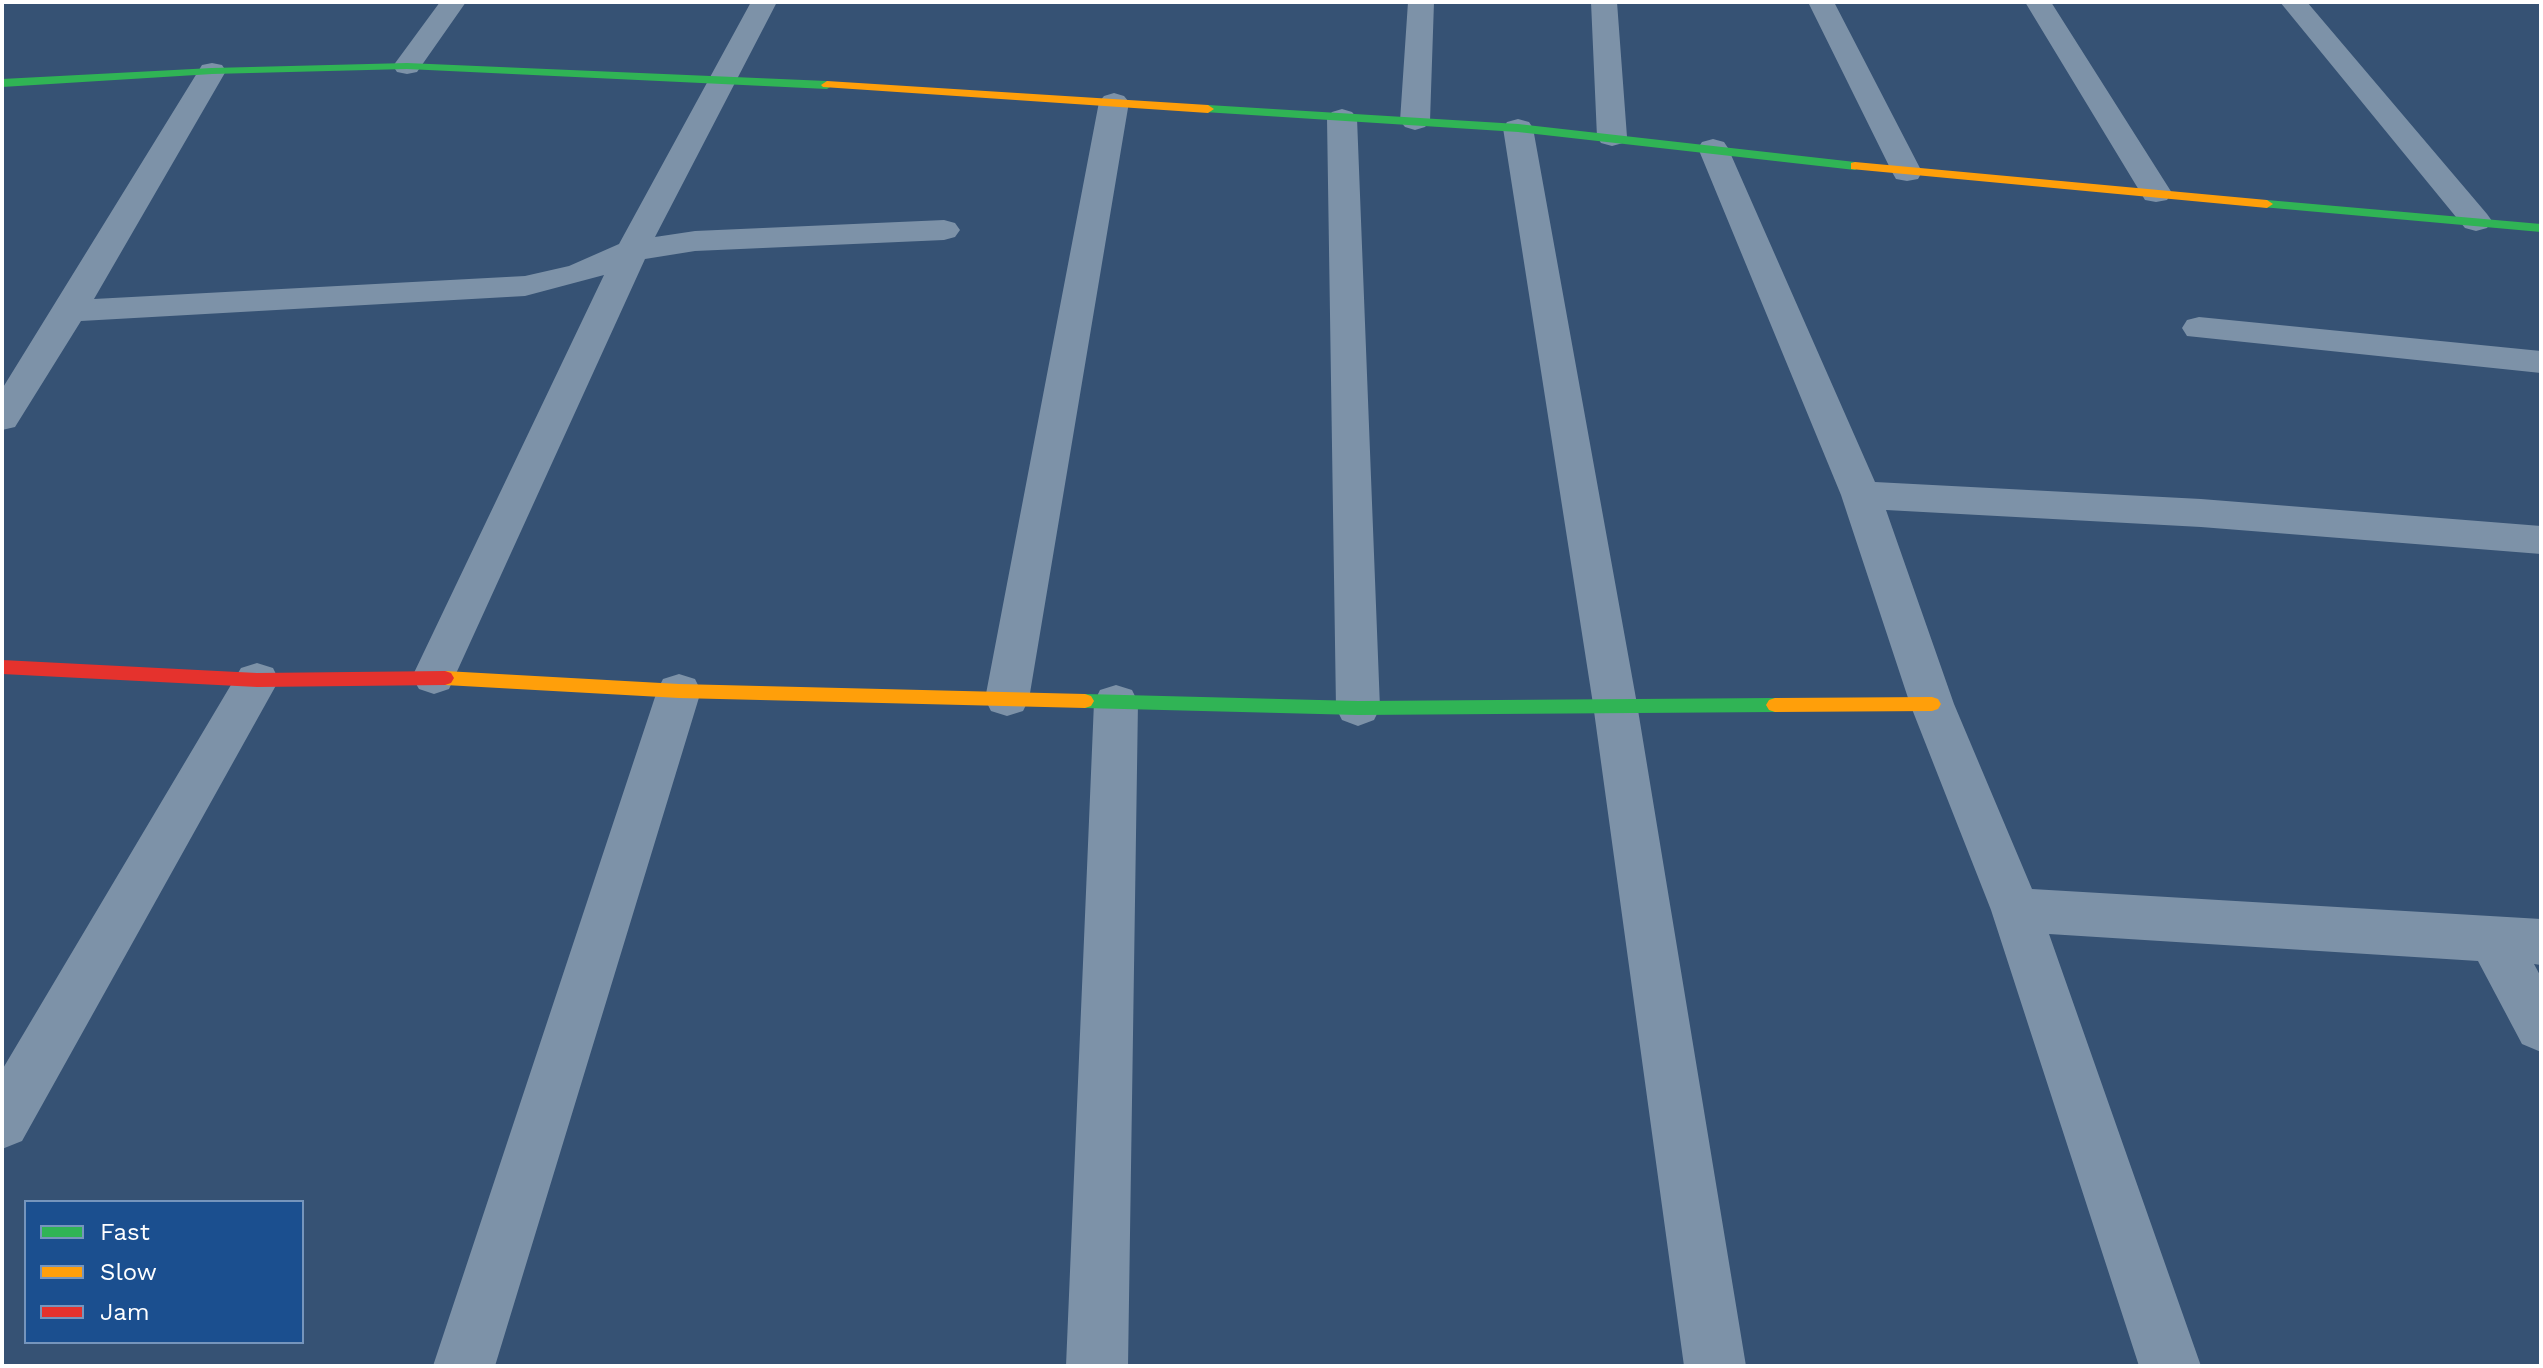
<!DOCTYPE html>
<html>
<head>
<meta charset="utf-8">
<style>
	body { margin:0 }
	#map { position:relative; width:2543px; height:1368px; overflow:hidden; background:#365274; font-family:"Work Sans",sans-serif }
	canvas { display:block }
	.frame { position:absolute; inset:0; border:4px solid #fff; pointer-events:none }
	.legend { position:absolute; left:24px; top:1200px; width:280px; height:144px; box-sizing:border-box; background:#1b4f8f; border:2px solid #7695bc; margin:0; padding:10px 14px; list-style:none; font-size:24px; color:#fff }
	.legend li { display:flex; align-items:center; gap:16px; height:40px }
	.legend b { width:40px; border:2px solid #7695bc }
</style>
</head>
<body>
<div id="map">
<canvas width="2543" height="1368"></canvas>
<div class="frame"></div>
<ul class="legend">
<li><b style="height:10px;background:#30b455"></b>Fast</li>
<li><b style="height:10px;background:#ff9f0a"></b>Slow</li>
<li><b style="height:10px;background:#e5322d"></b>Jam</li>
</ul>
</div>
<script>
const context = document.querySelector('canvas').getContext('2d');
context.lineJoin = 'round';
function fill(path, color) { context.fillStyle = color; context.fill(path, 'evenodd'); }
const street = new Path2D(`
	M440 2H466L417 72 407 74 397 72 393 66Z
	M751 2H777L655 237 695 231 944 220 955 223 960 230 955 237 944 240 695 251 645 259 449 689 434 694 419 689 412 677 604 275 525 296 81 321 15 427 2 430V389L202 65 212 63 222 65 226 71 94 299 525 276 569 266 619 244Z
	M1408 2H1434L1430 121 1425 127 1415 130 1405 127 1400 121Z
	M1591 2H1617L1627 137 1623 143 1612 146 1601 143 1597 137Z
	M1808 2H1834L1922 172 1918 179 1907 181 1896 179 1892 172Z
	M2025 2H2051L2172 193 2167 200 2156 202 2145 200Z
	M2280 2H2307L2487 214 2492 221 2487 228 2476 231 2465 228Z
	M1114 93 1124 96 1129 102 1029 699 1023 711 1007 716 991 711 985 699 1099 102 1104 96Z
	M1342 109 1352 112 1357 118 1380 708 1374 720 1358 726 1342 720 1336 708 1327 118 1332 112Z
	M1518 119 1529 122 1533 128 1637 704 1746 1366H1684L1593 704 1503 128 1507 122Z
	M1713 139 1724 142 1728 148 1875 482 2201 499 2541 526V554L2201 527 1886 510 1954 704 2032 889 2541 919V965L2534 964 2541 977V1052L2522 1044 2478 961 2049 934 2201 1366H2139L1991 910 1910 704 1841 495 1698 148 1702 142Z
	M2199 317 2541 351V373L2187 336 2182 328 2187 320Z
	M257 663 273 668 279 680 22 1141 2 1149V1070L241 668Z
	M679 674 695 679 701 691 495 1366H433L657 691 663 679Z
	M1116 685 1132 690 1138 702 1128 1366H1066L1094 702 1100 690Z`);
const fast = new Path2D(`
	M407 63 827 81 833 85 827 89 407 69 212 74 2 87V79L212 68Z
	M1208 105 1518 124 1855 162 1861 166 1855 170 1518 132 1204 112V106Z
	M2267 200 2541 224V232L2262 207V201Z
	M1085 694 1358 701 1775 698 1781 700 1784 705 1781 710 1775 712 1358 715 1085 708 1079 706 1076 701 1079 696Z`);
const slow = new Path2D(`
	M827 81 1208 105 1214 109 1208 113 823 87 821 85Z
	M1855 162 2267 200 2273 204 2267 208 1851 169V163Z
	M445 671 679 684 1085 694 1091 696 1094 701 1091 706 1085 708 679 698 445 685 439 683 436 678 439 673Z
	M1932 697 1938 699 1941 704 1938 709 1932 711 1775 712 1769 710 1766 705 1769 700 1775 698Z`);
const jam = new Path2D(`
	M2 660 257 673 445 671 451 673 454 678 451 683 445 685 257 687 2 674Z`);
fill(street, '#7d92a8');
fill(fast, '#30b455');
fill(slow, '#ff9f0a');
fill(jam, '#e5322d');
</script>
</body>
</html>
